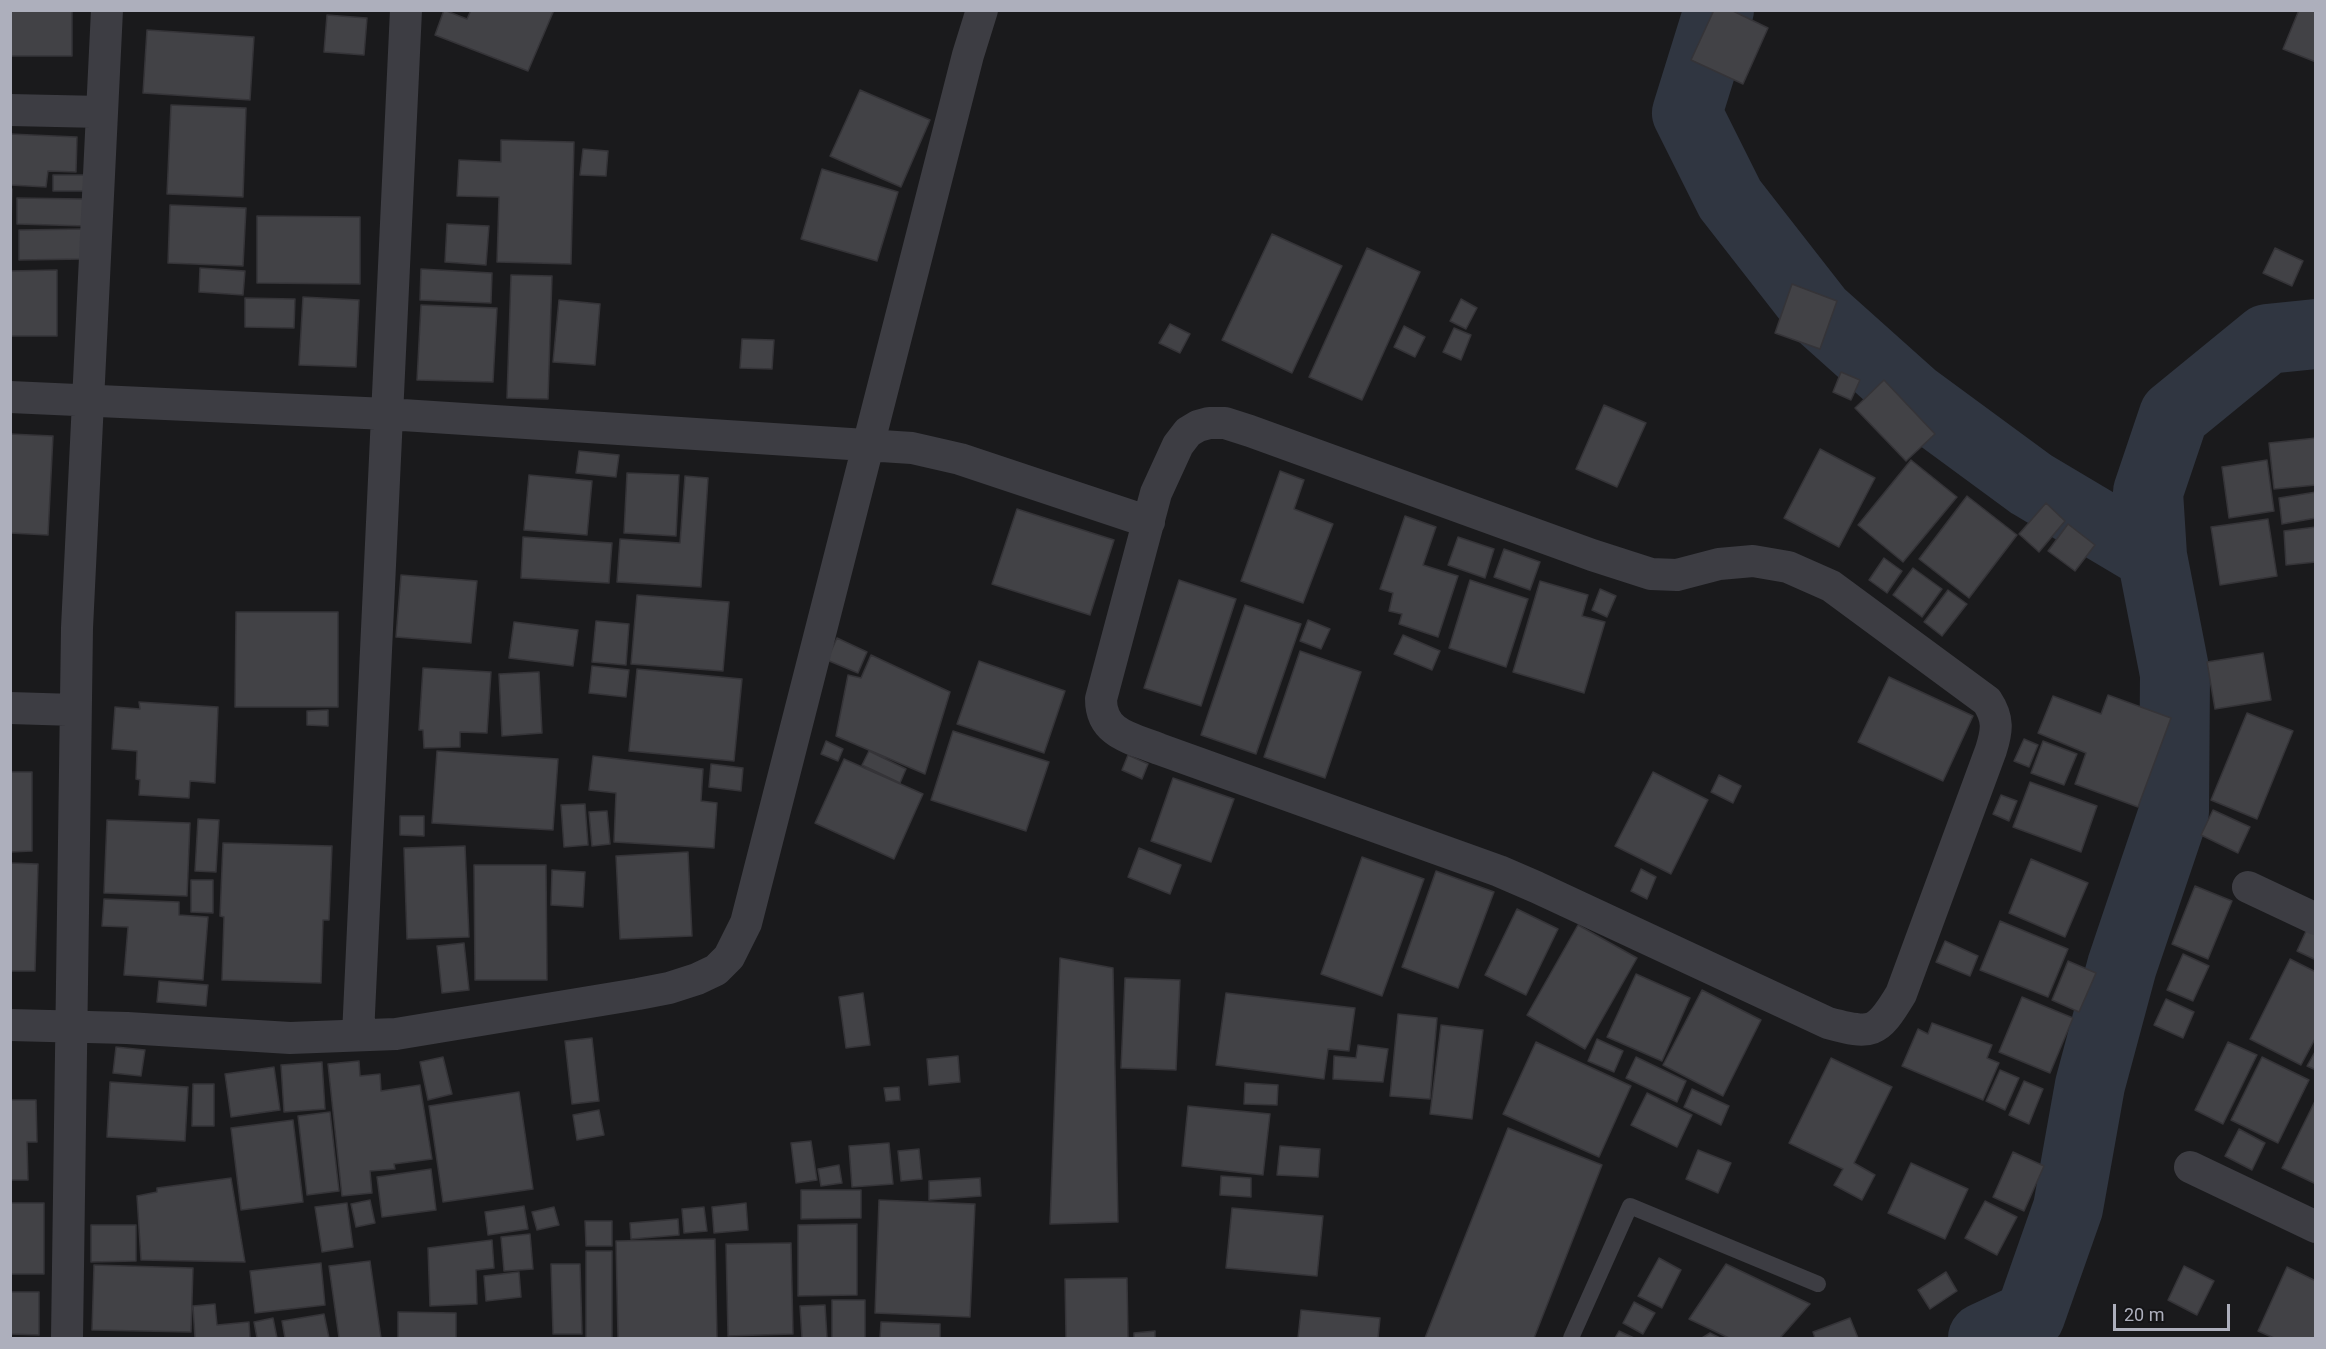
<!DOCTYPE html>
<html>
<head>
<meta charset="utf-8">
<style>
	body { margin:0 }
	#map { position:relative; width:2326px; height:1349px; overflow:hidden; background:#1a1a1c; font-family:Roboto,sans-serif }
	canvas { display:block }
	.frame { position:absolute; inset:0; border:12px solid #adafbc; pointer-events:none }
	.scale { position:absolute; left:2113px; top:1304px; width:117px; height:27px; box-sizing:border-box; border:3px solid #adafbc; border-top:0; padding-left:8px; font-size:18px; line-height:21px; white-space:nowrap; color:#adafbc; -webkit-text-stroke:4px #151517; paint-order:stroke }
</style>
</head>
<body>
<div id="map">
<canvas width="2326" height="1349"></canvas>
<div class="frame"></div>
<div class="scale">20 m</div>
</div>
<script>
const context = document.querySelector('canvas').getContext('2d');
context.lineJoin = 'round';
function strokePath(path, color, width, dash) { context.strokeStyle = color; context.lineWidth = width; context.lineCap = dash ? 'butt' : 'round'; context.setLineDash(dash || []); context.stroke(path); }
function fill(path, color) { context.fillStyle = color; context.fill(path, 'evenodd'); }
const river = new Path2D(`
	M1719 10 1687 113 1730 199 1819 313 1914 398 2031 484 2152 556
	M1983 1338 2030 1316 2068 1208 2090 1085 2122 966 2174 812 2175 674 2152 556 2148 492 2174 415 2267 339 2316 334`);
const building = new Path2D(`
	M10 10H72V56H10Z
	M444 10 467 19 471 10H554L528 71 435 35Z
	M1714 10H1731L1768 28 1743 84 1691 60Z
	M2299 10H2316V62L2283 49Z
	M327 15 367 18 364 55 324 52Z
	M147 30 254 37 250 100 143 93Z
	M860 90 930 120 901 187 830 156Z
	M171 105 246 108 243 197 167 194Z
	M10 134 77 137 76 172 48 171 46 187 10 185Z
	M501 140 574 142 571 264 497 262 499 197 457 196 459 160 501 162Z
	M583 149 608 151 606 176 580 175Z
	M822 169 898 192 877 261 801 239Z
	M53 175H85V191H53Z
	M10 189H12L11 226H10Z
	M17 198 85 199V226L17 224Z
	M170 205 246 208 243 266 168 263Z
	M257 216 360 217V284L257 283Z
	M447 224 489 226 486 265 445 262Z
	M85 229V259L19 260V230Z
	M1272 234 1342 266 1292 373 1222 340Z
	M1367 248 1420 272 1362 400 1309 377Z
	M2275 248 2303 261 2292 286 2263 273Z
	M200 268 245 271 243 295 199 292Z
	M421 269 492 273 491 303 420 300Z
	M57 270V336H10V271Z
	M511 275 552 276 548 399 507 398Z
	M1792 284 1837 301 1820 349 1775 333Z
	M303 297 359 300 356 367 299 365Z
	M245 298 295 299 294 328 245 327Z
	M1461 299 1477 308 1466 329 1450 321Z
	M559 300 600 304 595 365 553 362Z
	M421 305 497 308 493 382 417 380Z
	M1170 324 1190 334 1180 353 1159 343Z
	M1404 326 1425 337 1415 357 1394 347Z
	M1454 328 1471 335 1461 360 1443 352Z
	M742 339 774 340 772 369 740 368Z
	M1841 372 1860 380 1851 400 1833 392Z
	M1884 380 1935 434 1906 461 1855 408Z
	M1604 405 1646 423 1617 487 1576 469Z
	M10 434 53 436 48 535 10 533Z
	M2316 438V485L2274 489 2269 443Z
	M1820 449 1875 478 1839 547 1784 518Z
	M579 451 619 455 616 477 576 473Z
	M1911 460 1957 497 1903 562 1858 525Z
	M2267 460 2274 511 2229 518 2222 467Z
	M1280 471 1304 480 1294 509 1333 524 1303 603 1241 581Z
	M627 473 679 475 676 536 624 533Z
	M529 475 592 481 587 535 524 530Z
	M685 476 708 478 701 587 617 582 620 539 680 543Z
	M2316 492V518L2282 524 2279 498Z
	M1967 496 2017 535 1969 598 1919 559Z
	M2046 503 2065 521 2039 552 2019 534Z
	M1017 509 1114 540 1090 615 992 584Z
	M1405 516 1436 527 1423 565 1458 576 1438 637 1399 624 1402 614 1389 611 1393 593 1380 589Z
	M2268 519 2277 576 2220 585 2211 527Z
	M2068 524 2095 545 2075 571 2048 551Z
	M2316 527V562L2286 565 2284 531Z
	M523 537 612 543 609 583 521 578Z
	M1458 537 1494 549 1485 578 1448 565Z
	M1504 549 1540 562 1530 590 1494 577Z
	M1884 558 1902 571 1887 593 1869 580Z
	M1913 568 1942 589 1922 617 1893 595Z
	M401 575 477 581 471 643 396 637Z
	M1179 580 1236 599 1201 706 1144 688Z
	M1470 580 1528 599 1506 667 1449 648Z
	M1540 581 1588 595 1582 616 1605 622 1584 693 1513 672Z
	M1600 589 1616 596 1607 617 1592 610Z
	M1948 590 1967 604 1942 636 1924 622Z
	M637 595 729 602 723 671 631 664Z
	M1245 605 1301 624 1256 754 1201 735Z
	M236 612H338V707H235Z
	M1308 620 1330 629 1321 649 1300 641Z
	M596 621 629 624 626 665 592 662Z
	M514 622 578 630 573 666 509 658Z
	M1403 635 1440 651 1432 670 1394 654Z
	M837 638 867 652 858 673 827 660Z
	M1300 651 1361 672 1325 778 1264 757Z
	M2263 653 2271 700 2215 709 2207 662Z
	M871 655 950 692 925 774 836 736 848 675 861 678Z
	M979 661 1065 691 1044 753 957 724Z
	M592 666 629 670 626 697 589 693Z
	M423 668 491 672 487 733 460 732V747L424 748 423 730H419Z
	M637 669 742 679 734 761 629 751Z
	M539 672 542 733 502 736 499 674Z
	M1889 677 1973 716 1943 781 1858 742Z
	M2108 695 2171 718 2138 807 2075 784 2086 753 2038 733 2053 696 2101 714Z
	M139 702 218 707 215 783 190 781 189 798 139 795 140 780 136 779 137 751 112 749 115 707 140 709Z
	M328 710V726L307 725V711Z
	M2247 713 2293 731 2257 819 2211 800Z
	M953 731 1049 762 1026 831 931 800Z
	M2024 739 2038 745 2029 767 2014 761Z
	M826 741 843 749 838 761 821 754Z
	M2043 741 2077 754 2064 785 2031 773Z
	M437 751 558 759 553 830 432 823Z
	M869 751 906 769 900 783 862 765Z
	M1128 755 1148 764 1142 779 1122 770Z
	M593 756 703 769 701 801 717 803 714 848 614 842 616 793 589 790Z
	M844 759 923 794 894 859 815 823Z
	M711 764 743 768 741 791 709 787Z
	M10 772H32V851L10 852Z
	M1653 772 1708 800 1671 874 1615 846Z
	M1719 775 1741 786 1733 803 1711 792Z
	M1173 778 1234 799 1211 862 1151 841Z
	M2030 782 2097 806 2081 852 2013 827Z
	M2001 795 2017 801 2009 821 1993 814Z
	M585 804 588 845 564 847 561 805Z
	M2213 810 2250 827 2238 853 2201 835Z
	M607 811 610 844 592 846 589 812Z
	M400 816H424V836L400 835Z
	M198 819 219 820 216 872 195 871Z
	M107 820 190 823 187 896 104 893Z
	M223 843 332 846 329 920H323L321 983 222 980 224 917 220 916Z
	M465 846 469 937 407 939 404 848Z
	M1139 848 1181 865 1170 894 1128 877Z
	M688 852 692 936 620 939 616 856Z
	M1362 857 1424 879 1382 996 1321 974Z
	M2031 859 2088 883 2065 937 2009 913Z
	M10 863 38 864 35 971H10Z
	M474 865H546L547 980H475Z
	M1641 869 1656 877 1647 899 1631 891Z
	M552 870 585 872 583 907 551 905Z
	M1436 871 1494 892 1458 988 1402 967Z
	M191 880H213V913L191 912Z
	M2195 886 2232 901 2208 959 2172 944Z
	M104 899 179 902V915L208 917 203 980 124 975 128 927 102 926Z
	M1517 909 1558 929 1526 995 1485 975Z
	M2000 921 2068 949 2048 997 1980 970Z
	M1578 925 1637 958 1585 1049 1527 1015Z
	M2308 927 2316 931V960L2297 951Z
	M1945 941 1978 956 1970 976 1936 962Z
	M464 943 469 990 442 993 437 946Z
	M2183 954 2209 966 2193 1001 2167 990Z
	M1060 958 1113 968 1118 1222 1050 1224Z
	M2290 959 2316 972V1037L2301 1065 2250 1039Z
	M2068 961 2096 973 2079 1012 2052 1000Z
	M1636 974 1690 998 1662 1061 1607 1037Z
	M1125 978 1180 980 1176 1070 1121 1068Z
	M159 981 208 985 206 1006 157 1002Z
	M1702 990 1761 1020 1723 1096 1663 1065Z
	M863 993 870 1045 846 1048 839 997Z
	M1226 993 1355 1008 1349 1051 1328 1049 1324 1079 1216 1065Z
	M2022 997 2073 1018 2050 1073 1999 1052Z
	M2166 999 2194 1012 2183 1038 2154 1025Z
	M1398 1014 1437 1018 1430 1099 1390 1096Z
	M1932 1023 1992 1045 1987 1058 1999 1063 1983 1100 1902 1066 1918 1029 1928 1034Z
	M1441 1025 1483 1030 1472 1119 1430 1114Z
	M592 1038 599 1101 572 1104 565 1041Z
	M1597 1039 1623 1051 1614 1072 1588 1061Z
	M1536 1042 1631 1086 1599 1157 1503 1114Z
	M2228 1042 2257 1055 2223 1124 2195 1110Z
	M1358 1045 1388 1049 1383 1082 1333 1079 1334 1056 1356 1058Z
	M116 1047 145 1050 141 1076 113 1073Z
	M2316 1050V1070L2307 1066Z
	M958 1056 960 1082 929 1085 927 1059Z
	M443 1057 452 1094 428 1100 420 1062Z
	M1636 1057 1686 1081 1677 1102 1626 1078Z
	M2262 1057 2309 1080 2278 1143 2231 1120Z
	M1831 1058 1892 1087 1854 1163 1875 1175 1862 1200 1834 1185 1843 1169 1789 1143Z
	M359 1061 360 1076 380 1074 381 1091 420 1085 432 1159 394 1164 395 1169 370 1171 372 1193 342 1196 328 1064Z
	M322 1062 325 1109 284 1112 281 1065Z
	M274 1067 280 1110 231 1117 225 1074Z
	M2000 1070 2019 1078 2005 1110 1986 1101Z
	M2024 1081 2043 1089 2029 1124 2009 1115Z
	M110 1082 188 1087 185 1141 107 1137Z
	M1245 1083 1278 1085 1277 1105 1244 1104Z
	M193 1084H214V1126H192Z
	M899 1087 900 1100 886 1101 884 1088Z
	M1692 1089 1729 1106 1721 1125 1684 1107Z
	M519 1092 533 1189 443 1202 429 1106Z
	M1647 1093 1692 1115 1677 1147 1631 1125Z
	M2316 1099V1184L2282 1168Z
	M10 1100H36L37 1142H27L28 1180H10Z
	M1188 1106 1270 1114 1263 1175 1182 1166Z
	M599 1110 604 1135 577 1140 573 1115Z
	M330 1112 339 1191 307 1195 298 1116Z
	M293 1120 303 1202 241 1210 231 1128Z
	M1508 1128 1602 1165 1534 1338H1425Z
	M2239 1129 2265 1143 2252 1170 2225 1156Z
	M811 1141 817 1180 796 1183 791 1143Z
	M889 1143 893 1184 852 1187 849 1146Z
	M1280 1146 1320 1149 1318 1177 1277 1175Z
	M919 1149 922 1179 901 1181 898 1151Z
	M1698 1150 1731 1163 1718 1193 1686 1179Z
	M2013 1152 2044 1166 2024 1211 1993 1197Z
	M1911 1163 1968 1189 1945 1239 1888 1213Z
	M839 1165 842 1183 821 1186 818 1169Z
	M431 1169 436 1210 382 1217 377 1177Z
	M1221 1176 1251 1178V1197L1220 1195Z
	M231 1178 245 1262 141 1260 137 1196 157 1192V1188Z
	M980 1178 981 1196 929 1200V1181Z
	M801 1190H861V1218L801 1219Z
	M370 1200 375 1223 356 1227 351 1204Z
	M879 1200 975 1204 970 1317 875 1313Z
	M1985 1201 2017 1217 1997 1255 1965 1238Z
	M10 1203H44V1274H10Z
	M347 1203 353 1247 322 1252 315 1207Z
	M746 1203 748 1230 714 1233 712 1207Z
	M524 1206 528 1229 488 1235 485 1212Z
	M554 1207 559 1225 537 1230 532 1212Z
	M704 1207 707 1231 684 1233 682 1209Z
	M1232 1208 1323 1216 1317 1276 1226 1268Z
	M678 1219 679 1235 631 1239 630 1223Z
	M585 1221H612V1246H586Z
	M857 1224V1295L798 1296V1225Z
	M91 1225H136V1261L91 1262Z
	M530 1234 533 1269 504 1271 501 1237Z
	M715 1239 717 1338H618L616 1241Z
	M492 1240 494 1268 476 1270 477 1304 430 1306 428 1248Z
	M791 1243 793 1334 728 1336 726 1244Z
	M586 1251H612V1338H586Z
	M1659 1258 1681 1270 1662 1308 1638 1296Z
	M370 1261 381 1338H339L329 1266Z
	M321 1263 325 1305 255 1313 250 1271Z
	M551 1264H580L582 1334H553Z
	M1726 1264 1810 1304 1780 1338H1729L1689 1319Z
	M94 1265 193 1268 191 1332 92 1330Z
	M2184 1266 2214 1281 2197 1315 2168 1300Z
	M2287 1267 2316 1281V1338H2274L2258 1331Z
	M519 1272 521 1297 486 1301 484 1276Z
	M1946 1272 1957 1291 1930 1309 1918 1290Z
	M1127 1278 1128 1338H1066L1065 1279Z
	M11 1292H39V1335L10 1334Z
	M832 1300H865V1338H832Z
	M1634 1302 1655 1313 1643 1334 1623 1323Z
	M215 1304 217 1325 249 1322 250 1338H195L193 1306Z
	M825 1305 827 1338H802L800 1306Z
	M1301 1310 1380 1318 1378 1338H1298Z
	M398 1312 456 1313V1338H398Z
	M324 1314 329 1338H285L282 1321Z
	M273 1318 277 1338H257L254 1322Z
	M1850 1318 1858 1338H1815L1813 1332Z
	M881 1322 940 1324V1338H880Z
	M1155 1331V1338H1134V1333Z
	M1619 1331 1634 1338H1615Z
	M1710 1333 1720 1338H1702Z`);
const lane = new Path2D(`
	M1571 1338 1630 1206 1818 1284`);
const street = new Path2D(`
	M10 110 102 112
	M10 397 387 414 912 448 960 459 1149 522
	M1209 423H1225L1250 431 1592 555 1651 574 1677 575 1719 564 1753 561 1788 567 1831 586 1987 701C1999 719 1997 731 1991 750L1901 994C1877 1034 1872 1035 1828 1023L1536 887 1499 871 1159 749C1131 738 1101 734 1101 699L1156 493 1178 445 1188 432 1198 426Z
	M10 708 75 710
	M2248 887 2316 919
	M10 1025 127 1028 290 1038 396 1034 638 994 669 988 697 979 716 970 729 957 746 923 968 55 982 10
	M358 1035 406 10
	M2190 1167 2316 1227
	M67 1338 77 628 107 10`);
strokePath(river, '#303641', 70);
fill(building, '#424246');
strokePath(building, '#353438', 1.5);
strokePath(lane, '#3d3d43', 16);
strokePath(street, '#3d3d43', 32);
</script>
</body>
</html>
